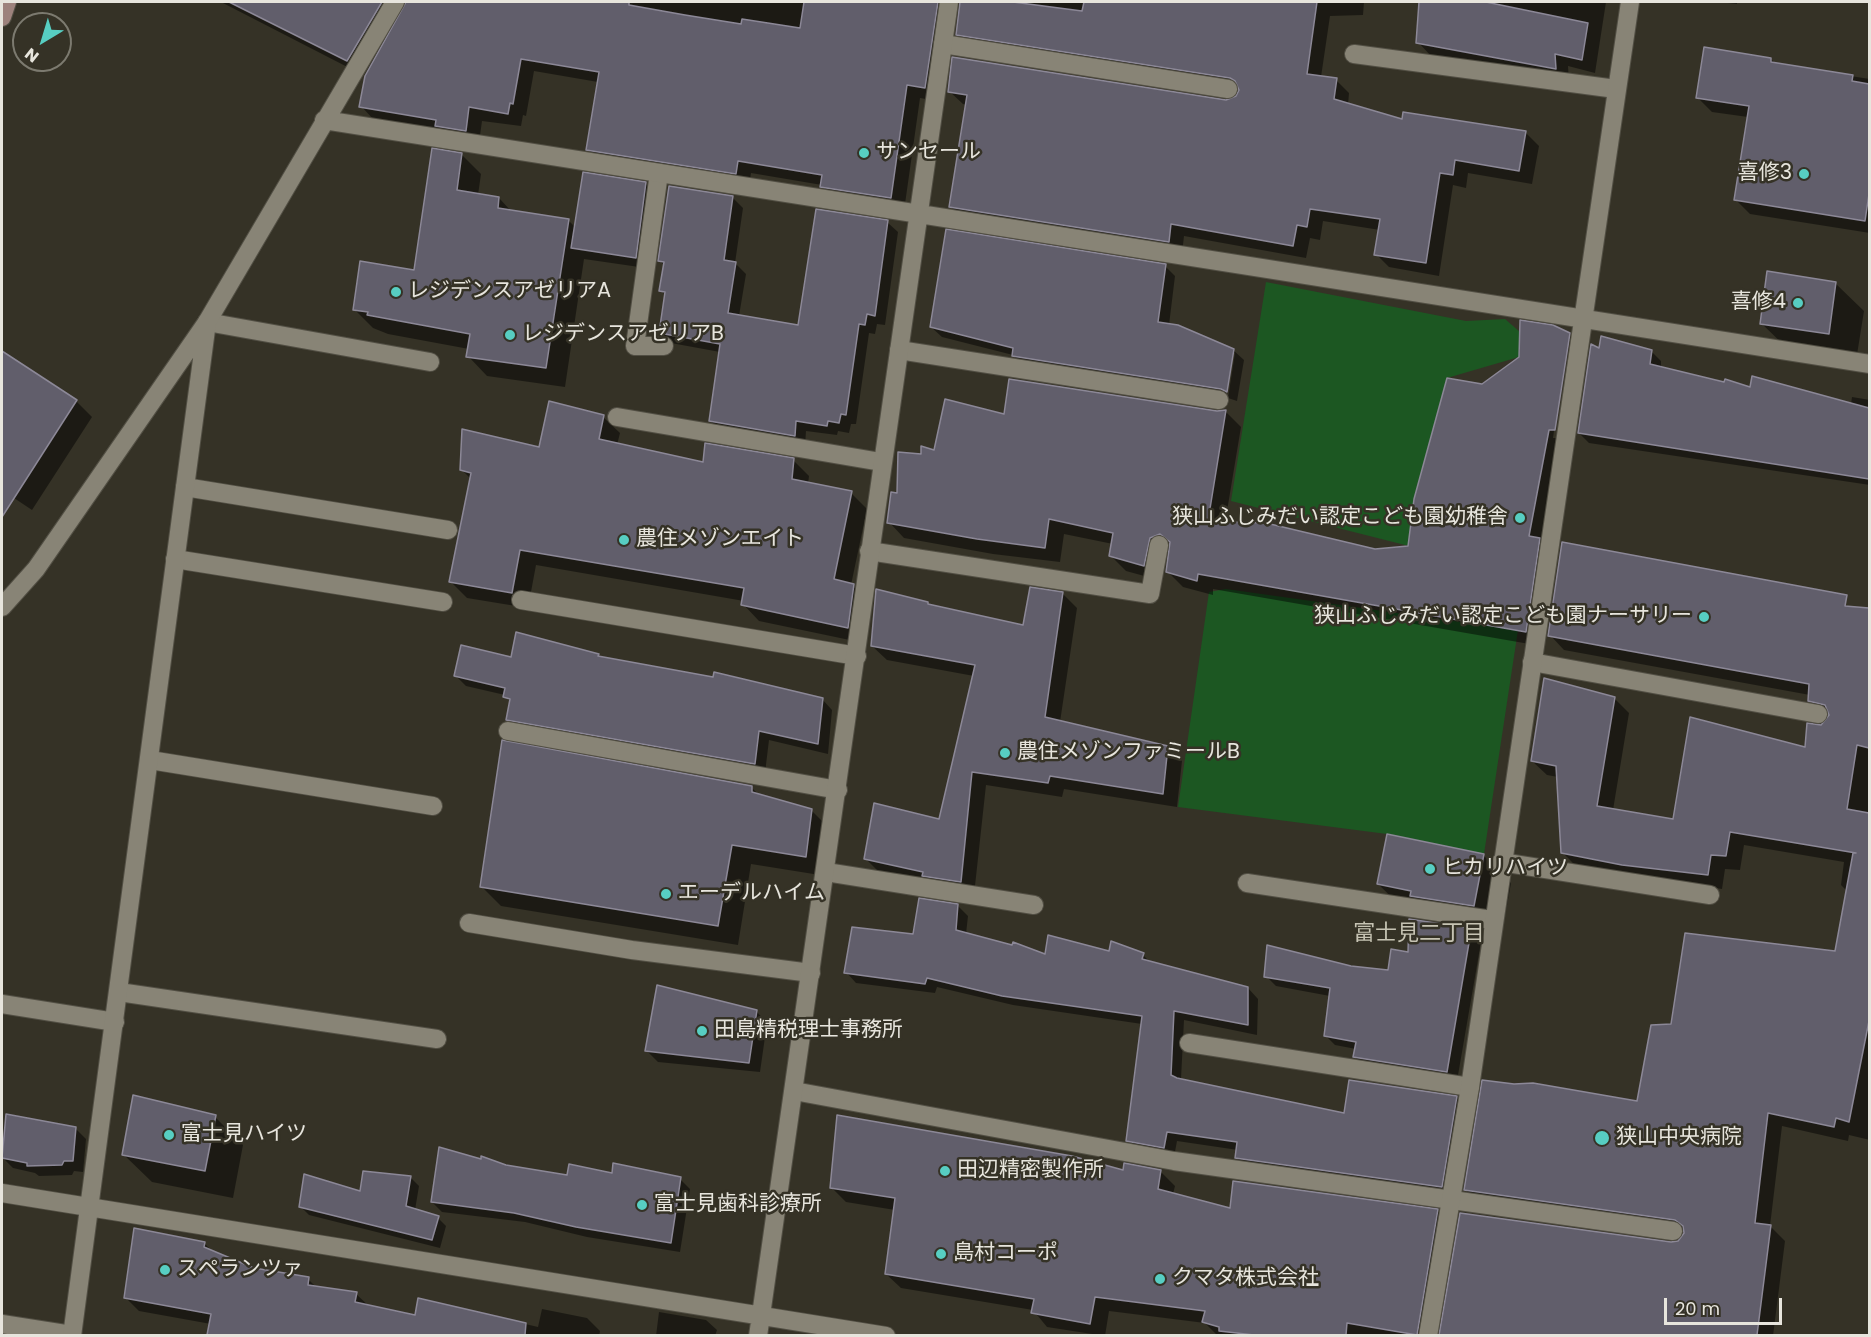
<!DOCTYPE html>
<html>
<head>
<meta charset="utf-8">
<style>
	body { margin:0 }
	#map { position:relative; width:1871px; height:1337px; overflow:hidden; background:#353226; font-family:Poppins,sans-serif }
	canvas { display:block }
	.frame { position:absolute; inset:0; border:3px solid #e7e5dd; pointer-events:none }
	.north { position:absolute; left:12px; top:12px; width:60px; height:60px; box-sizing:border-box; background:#353226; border:2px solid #7c7a6f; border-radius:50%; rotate:218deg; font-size:16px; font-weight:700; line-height:24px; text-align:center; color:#e7e5dd }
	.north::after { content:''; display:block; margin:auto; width:21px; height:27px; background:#57cec2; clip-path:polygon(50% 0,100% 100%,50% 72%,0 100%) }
	.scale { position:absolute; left:1664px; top:1298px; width:118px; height:27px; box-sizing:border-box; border:3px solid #e7e5dd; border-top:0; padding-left:8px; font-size:18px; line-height:21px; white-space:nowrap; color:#e7e5dd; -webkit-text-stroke:4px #353226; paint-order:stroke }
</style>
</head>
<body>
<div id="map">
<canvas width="1871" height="1337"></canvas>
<div class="frame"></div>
<div class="north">N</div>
<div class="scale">20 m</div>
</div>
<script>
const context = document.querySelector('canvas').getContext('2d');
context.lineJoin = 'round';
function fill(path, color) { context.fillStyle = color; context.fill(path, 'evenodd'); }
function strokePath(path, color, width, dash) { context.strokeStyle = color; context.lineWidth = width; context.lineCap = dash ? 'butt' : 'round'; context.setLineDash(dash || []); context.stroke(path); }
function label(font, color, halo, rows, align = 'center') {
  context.font = font + ' Poppins,"Noto Sans JP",sans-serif'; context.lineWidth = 5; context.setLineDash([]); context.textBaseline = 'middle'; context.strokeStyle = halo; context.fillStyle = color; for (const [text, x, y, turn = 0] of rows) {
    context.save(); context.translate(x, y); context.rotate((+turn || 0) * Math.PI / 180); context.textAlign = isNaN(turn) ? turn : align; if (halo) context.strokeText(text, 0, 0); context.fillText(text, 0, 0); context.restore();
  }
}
const green = new Path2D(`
	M1266 282 1466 321 1505 319 1520 332 1519 357 1447 378 1414 499 1409 546 1231 501Z
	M1226 589 1518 630 1484 854 1387 834 1178 807 1209 592Z`);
const shadow = new Path2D(`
	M221 2H1364L1363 15 1330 16 1321 77 1336 80 1349 93 1348 105 1403 121 1525 132 1539 146 1532 184 1468 173 1466 188 1453 185 1439 276 1389 267 1376 254 1380 230 1323 221 1320 240 1310 238 1306 258 1184 236 1182 254 964 220 951 207 967 105 963 104 949 91 1226 102 1237 98 1241 90 971 47 957 34 961 4 958 5 951 14 938 101 920 98 904 211 835 200 822 185 751 173 749 186 601 163 588 149 598 82 534 71 526 116 523 115 521 126 482 121 479 143 374 120 361 106 406 5 398 10 361 74Z
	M1421 2H1606L1595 73 1568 66 1569 81 1431 56 1418 42Z
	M1719 2H1737V4Z
	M1771 59 1777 65 1870 79V233L1750 214 1736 200 1748 117 1712 112 1698 98Z
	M462 155 481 174 478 195 499 198 512 212 568 220 576 228 646 184 656 194 646 268 584 259 565 387 487 376 468 356 469 349 388 334 373 328 354 309 416 272Z
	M732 197 743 208 735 263 746 274 739 316 800 326 887 222 898 232 885 325 877 324 875 334 869 333 856 424H851L849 433 838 431 837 435 806 431 805 446 721 431 710 421 720 352 671 343 661 332 666 296 661 290 665 266 660 261Z
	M1165 266 1175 276 1169 325 1233 350 1244 360 1237 401 1228 398 1235 353H1232L1225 397 1024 366 1013 355 942 337 931 327Z
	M1835 283 1864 311 1856 361 1790 351 1761 323Z
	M1569 335 1585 350 1541 646 1213 589V595L1183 587 1167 571 1170 552 1165 554 1159 580 1126 571 1110 555 1113 544 1064 534 1060 562 993 554 904 538 889 522 899 494 922 456 1005 416 1225 411 1241 427 1225 523 1375 550 1410 547 1483 386ZM1567 340H1570L1556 438H1553Z
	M1600 350 1651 351 1661 361V368L1752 389 1851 404 1852 397 1870 400V485L1589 443 1579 433Z
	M2 353 76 401 92 417 32 510 2 490Z
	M603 417 620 433 617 445 704 464 793 460 809 476 808 484 851 493 867 509 851 585 870 601 864 643 759 621 743 604 744 601 536 565 528 608 467 598 451 582 472 480 462 470 540 448Z
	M878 591 927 603 931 606 1024 627 1062 593 1077 608 1060 722 1167 747 1182 761 1177 807 1064 789 1062 797 986 785 974 895 880 873 866 859 941 821 974 676 887 660 872 646Z
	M1827 602 1870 618V1140L1849 1135 1848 1141 1782 1126 1770 1226 1785 1241 1773 1336H1441L1461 1214 1672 1244 1684 1238V1233L1480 1204 1466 1190 1638 1103 1672 1025 1837 953 1848 892 1841 885 1844 862 1744 845 1740 870 1725 869 1722 889 1577 867 1562 852 1558 777 1547 775 1532 761 1614 698 1629 713 1613 810 1674 820 1806 749 1831 716 1824 715 1809 700 1810 695 1564 650 1550 635Z
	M598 655 601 658 822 699 832 710 828 754 769 740 765 773 518 730 508 720 511 703 505 695 466 686 456 676 512 659Z
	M752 788 760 796 811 810 831 830 826 876 751 864 738 945 501 906 481 886Z
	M1483 855 1511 883 1502 933 1467 928 1481 942 1457 1081 1365 1067 1355 1057 1356 1049 1335 1045 1325 1035 1330 996 1276 986 1266 976 1351 967 1389 972 1441 925 1434 918 1407 912 1378 884Z
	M958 906 968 916 966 934 1046 956 1143 955 1151 963 1248 988 1258 999 1257 1035 1184 1020 1181 1079 1345 1115 1456 1098 1467 1108 1452 1197 1247 1168 1237 1158 1238 1150 1177 1141 1174 1157 1138 1150 1128 1140 1142 1024 1013 1005 937 987 935 993 856 983 846 972 914 936Z
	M757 1012 767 1023 760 1072 658 1062 647 1051Z
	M8 1115 75 1128 86 1139 83 1172 74 1171 72 1175 39 1176 35 1173 13 1168 2 1157Z
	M215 1117 243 1145 233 1198 152 1182 123 1154Z
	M506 1166 569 1176 613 1174 680 1179 690 1189 680 1252 587 1237 525 1222 442 1212 432 1202Z
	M1160 1171 1175 1186 1173 1194 1231 1210 1437 1211 1452 1225 1433 1336H1218L1205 1323 1109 1311 1105 1336 1047 1327 1033 1310 901 1288 886 1274 895 1210 846 1202 832 1188Z
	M365 1173 411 1178 419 1186 415 1210 438 1218 446 1226 440 1248 309 1215 301 1207 361 1193Z
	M204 1243 214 1253 253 1270 308 1279 317 1288 356 1294 369 1306 416 1317 419 1299 538 1327 542 1309 587 1318 600 1331 599 1336H209L211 1324 139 1311 126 1298Z
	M659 1312 706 1320 717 1330 715 1336H656Z`);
const building = new Path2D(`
	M229 2H382L347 61Z
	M406 2H629V5L685 15 741 24 742 19 800 28 804 2H938L925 88 907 85 891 198 820 187 822 175 738 161 736 174 586 150 599 72 521 59 513 104 510 103 508 114 469 107 466 131 435 126 436 120 359 107 365 76Z
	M960 2H1013L1082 11 1084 2H1317L1307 74 1337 78 1334 99 1402 119 1403 112 1526 131 1519 171 1455 160 1453 175 1440 173 1426 263 1374 255 1380 219 1310 209 1307 227 1297 225 1293 246 1171 224 1169 242 949 207 967 95 948 92 952 57 1226 100 1236 96 1239 90 1235 81 1230 78 956 35Z
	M1419 2H1486L1588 23 1582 60 1555 54 1556 69 1416 43Z
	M1704 47 1771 58V62L1853 75 1852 81 1869 84V194L1865 221 1734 200 1749 106 1696 98Z
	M432 148 462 153 457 190 499 197 498 208 569 219 546 368 466 357 470 334 367 315 368 312 353 310 360 261 414 270Z
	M583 172 646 182 636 258 571 248Z
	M669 186 733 196 724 260 736 262 728 313 798 325 816 209 888 220 875 316 867 314 865 325 859 324 846 415 841 414 839 423 828 421 827 426 796 421 795 436 709 421 720 344 659 333 665 292 659 291 664 262 658 261Z
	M946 229 1166 264 1158 322 1178 325 1234 349 1227 392 1221 389 1012 356 1013 348 930 327Z
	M1767 271 1836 282 1829 334 1760 324Z
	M1520 320 1553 325 1570 333 1555 430H1549L1529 536 1540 538 1526 632 1198 574 1197 581 1166 572 1170 542 1160 534 1150 538 1144 566 1109 556 1113 533 1049 519 1045 548 977 539 887 523 891 492 897 493 898 452 921 454V446L934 450 945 399 1004 414 1009 379 1217 411 1226 410 1208 521 1266 523 1375 549 1408 546 1414 499 1447 378 1482 384 1519 357Z
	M1601 336 1652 350 1650 364 1724 382 1725 379 1750 387 1752 376 1869 408V479L1578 433 1591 344 1599 348Z
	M2 351 77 400 2 517Z
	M549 401 604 415 599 439 703 462 705 443 794 458 792 479 852 491 834 579 854 584 848 628 741 605 744 588 520 550 512 593 449 582 471 473 460 470 462 429 539 447Z
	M1562 542 1847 595 1845 606 1869 608V748L1857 745 1847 809 1869 813V1021L1849 1122 1836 1118 1834 1127 1768 1113 1755 1223 1771 1225 1757 1335H1439L1460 1213 1671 1242 1678 1241 1684 1233 1683 1226 1675 1220 1464 1190 1482 1080 1514 1084 1533 1083 1637 1101 1651 1025 1671 1024 1685 933 1835 951 1853 853H1856L1730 832 1726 856 1711 855 1708 875 1622 865 1561 853 1556 766 1531 761 1544 678 1615 697 1597 806 1673 819 1690 717 1805 747 1807 723 1821 725 1829 715 1825 705 1808 701 1809 684 1548 636Z
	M1030 587 1063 592 1045 717 1168 746 1163 794 1050 776 1048 783 972 772 961 882 922 876 923 872 864 859 874 803 939 819 975 665 871 646 876 589 928 602V604L1023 625Z
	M516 632 599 654 598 656 713 677 714 672 823 698 818 744 759 731 755 764 506 720 510 699 503 697 505 688 454 676 461 645 511 657Z
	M502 740 752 786V792L812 809 806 857 732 845 718 926 480 887Z
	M1387 834 1484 854 1474 906 1410 896 1411 891 1377 884Z
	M919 898 958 904 956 930 1012 945 1013 942 1045 954 1048 935 1109 951 1111 941 1144 953 1142 959 1248 987V1025L1174 1011 1171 1075 1177 1078 1344 1113 1349 1080 1457 1096 1442 1187 1235 1158 1237 1142 1167 1132 1164 1148 1126 1141 1142 1016 1002 996 927 978 925 984 844 973 852 927 913 934Z
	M1409 919 1469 928 1471 931 1447 1072 1353 1057 1356 1042 1324 1036 1330 988 1264 977 1267 945 1351 966 1388 970 1391 949 1408 952Z
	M657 985 757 1010 749 1063 645 1051Z
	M133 1095 216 1115 205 1171 122 1155Z
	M6 1114 76 1127 73 1161H64L62 1165 27 1166V1163L2 1158Z
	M837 1115 1072 1156 1123 1170 1124 1163 1161 1170 1158 1189 1230 1208 1233 1181 1438 1209 1417 1335 1347 1323 1346 1335H1254L1219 1331V1327L1202 1322 1205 1311 1095 1297 1090 1324 1031 1313 1034 1299 885 1274 895 1198 830 1188Z
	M439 1147 481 1159V1156L506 1165 567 1175 569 1164 612 1173 613 1163 681 1177 671 1243 576 1227 514 1213 431 1202Z
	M363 1171 411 1176 406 1206 439 1216 432 1240 299 1207 304 1174 360 1191Z
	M134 1228 205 1242 204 1247 254 1268 309 1277 308 1285 357 1292 355 1302 415 1315 418 1298 526 1323 525 1335H207L211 1314 124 1298Z`);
const lane = new Path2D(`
	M943 44 1228 89
	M1354 54 1616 89
	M659 173 635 346H664
	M207 322 430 362
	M899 350 1219 400
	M617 417 881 462
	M185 487 448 530
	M869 551 1150 594 1159 545
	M175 559 443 602
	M521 600 857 656
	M1532 662 1818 714
	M508 731 838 790
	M150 760 433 806
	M1501 862 1710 895
	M826 872 1034 905
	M1247 883 1492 920
	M469 923 632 950 811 973
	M119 992 437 1039
	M2 1004 115 1022
	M1189 1043 1470 1087
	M794 1091 1174 1161 1673 1231
	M2 1324 72 1335`);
const street = new Path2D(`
	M324 120 1870 364
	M2 607 36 569 207 322 395 2
	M2 1193 886 1336
	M72 1336 207 322
	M758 1336 949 2
	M1428 1336 1470 1087 1630 2`);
const secondary = new Path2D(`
	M2 17 7 2`);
const markers = [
	[864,153,6,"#57cec2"],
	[1804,174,6,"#57cec2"],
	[396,292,6,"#57cec2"],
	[1798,303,6,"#57cec2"],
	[510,335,6,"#57cec2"],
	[1520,518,6,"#57cec2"],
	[624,540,6,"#57cec2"],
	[1704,617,6,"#57cec2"],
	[1005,753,6,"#57cec2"],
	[1430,869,6,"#57cec2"],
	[666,894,6,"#57cec2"],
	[702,1031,6,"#57cec2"],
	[169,1135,6,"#57cec2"],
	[1602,1138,8,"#57cec2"],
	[945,1171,6,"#57cec2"],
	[642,1205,6,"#57cec2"],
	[941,1254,6,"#57cec2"],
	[165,1270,6,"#57cec2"],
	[1160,1279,6,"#57cec2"]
];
const poiNames = [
	["サンセール",876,153],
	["喜修3",1792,174,"right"],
	["レジデンスアゼリアA",408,292],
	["喜修4",1786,303,"right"],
	["レジデンスアゼリアB",522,335],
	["狭山ふじみだい認定こども園幼稚舎",1508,518,"right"],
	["農住メゾンエイト",636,540],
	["狭山ふじみだい認定こども園ナーサリー",1692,617,"right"],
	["農住メゾンファミールB",1017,753],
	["ヒカリハイツ",1442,869],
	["エーデルハイム",678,894],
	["田島精税理士事務所",714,1031],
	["富士見ハイツ",181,1135],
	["狭山中央病院",1616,1138],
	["田辺精密製作所",957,1171],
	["富士見歯科診療所",654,1205],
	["島村コーポ",953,1254],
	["スペランツァ",177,1270],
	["クマタ株式会社",1172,1279]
];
const neighbourhoodNames = [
	["富士見二丁目",1419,934]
];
fill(green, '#1c5722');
fill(shadow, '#0007');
fill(building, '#615e6b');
strokePath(building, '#8c8897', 1.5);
strokePath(lane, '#524f44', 20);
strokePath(street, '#524f44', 20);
strokePath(secondary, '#524f44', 20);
strokePath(lane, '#888476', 18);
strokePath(street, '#888476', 18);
strokePath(secondary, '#9d827c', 18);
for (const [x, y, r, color] of markers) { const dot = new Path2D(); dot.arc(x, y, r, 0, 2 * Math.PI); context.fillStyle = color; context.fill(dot); strokePath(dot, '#353226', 2); }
label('21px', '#e7e5dd', '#353226', poiNames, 'left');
label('22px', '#c6c3b3', '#353226', neighbourhoodNames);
</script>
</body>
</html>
